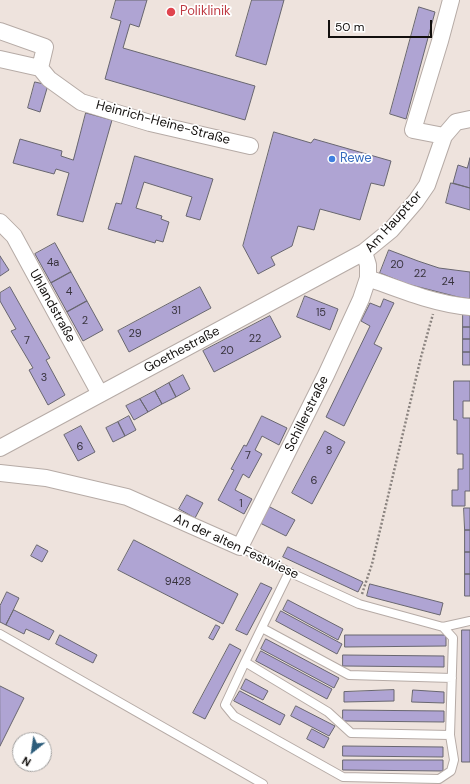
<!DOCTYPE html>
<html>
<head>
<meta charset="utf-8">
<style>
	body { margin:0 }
	#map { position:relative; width:470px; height:784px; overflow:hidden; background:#eee3dd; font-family:"DM Sans",sans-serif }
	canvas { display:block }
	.north { position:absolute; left:12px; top:732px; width:40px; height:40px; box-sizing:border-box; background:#fff; border:1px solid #a09f9e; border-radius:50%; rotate:210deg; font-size:11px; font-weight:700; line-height:16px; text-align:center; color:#120f0d }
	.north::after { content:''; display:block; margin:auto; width:14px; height:18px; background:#2d5d7b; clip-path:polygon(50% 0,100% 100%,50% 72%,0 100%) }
	.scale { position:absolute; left:328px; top:20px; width:104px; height:18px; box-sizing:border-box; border:2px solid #120f0d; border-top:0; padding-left:5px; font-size:12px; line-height:14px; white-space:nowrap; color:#120f0d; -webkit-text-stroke:3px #fff; paint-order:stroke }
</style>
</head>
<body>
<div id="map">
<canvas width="470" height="784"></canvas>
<div class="north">N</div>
<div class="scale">50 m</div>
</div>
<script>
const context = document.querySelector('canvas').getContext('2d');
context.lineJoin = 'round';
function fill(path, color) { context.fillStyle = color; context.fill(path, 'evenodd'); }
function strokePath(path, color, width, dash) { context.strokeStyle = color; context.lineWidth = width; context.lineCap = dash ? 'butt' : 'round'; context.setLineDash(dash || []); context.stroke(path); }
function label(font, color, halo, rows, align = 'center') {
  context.font = font + ' "DM Sans",sans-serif'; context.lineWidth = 3.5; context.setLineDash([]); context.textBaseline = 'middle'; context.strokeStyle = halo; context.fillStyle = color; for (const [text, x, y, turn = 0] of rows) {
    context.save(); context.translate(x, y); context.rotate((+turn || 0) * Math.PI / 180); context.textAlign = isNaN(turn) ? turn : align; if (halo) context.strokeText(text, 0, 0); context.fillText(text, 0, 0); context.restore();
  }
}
const building = new Path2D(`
	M116 0H147L139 27 130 24 123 48 255 86 245 120 105 79 121 21 111 18Z
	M252 0H284L266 65 236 56Z
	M419 7 435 12 406 119 390 114Z
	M35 82 48 85 40 112 28 108Z
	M86 113 112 120 83 222 57 215 69 173 56 169 54 174 13 163 20 139 62 151 61 156 73 160Z
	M274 132 311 143 314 139 391 161 384 186 371 183 360 220 320 209 314 230 298 226 292 246 271 257 275 265 258 274 243 246Z
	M135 156 213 179 200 220 186 216 192 197 144 182 136 208 162 216 161 219 169 222 163 242 156 240 155 243 108 229 116 203 121 204Z
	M470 158V188L453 183 458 165 467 168Z
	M451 183 470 188V210L446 203Z
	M55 243 71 272 51 283 35 254Z
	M389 250 418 261 439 268 470 272V299L458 297 407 284 380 273Z
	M0 256 9 270 0 276Z
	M71 272 87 301 67 312 51 283Z
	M10 287 50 358 46 360 65 395 48 405 29 370 33 368 11 331 16 329 0 301V293Z
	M200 287 211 308 129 352 118 331Z
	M305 296 338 309 330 330 297 317Z
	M384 299 394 303 374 344 382 348 344 426 326 417 370 326 361 321 370 303 380 307Z
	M87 301 103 330 83 341 67 312Z
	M463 314H470V327H463Z
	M270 316 281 337 214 372 203 351Z
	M463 327H470V339H463Z
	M463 339H470V352H463Z
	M463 352H470V365H463Z
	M183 375 190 389 176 397 169 383Z
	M454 381H470V401H463V418H470V491H465V506H452V490H458V469H463V454H457V420H454Z
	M169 383 176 397 162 404 155 391Z
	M155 391 162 404 148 412 140 399Z
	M140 399 148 412 134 420 126 406Z
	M129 416 136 430 125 436 118 422Z
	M262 416 287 428 279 445 262 436 255 450 262 454 249 478 243 474 235 490 252 499 244 514 218 500 234 470 231 469 244 445 246 446Z
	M118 422 125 436 113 442 106 428Z
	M81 426 95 452 78 461 64 435Z
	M325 431 345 442 312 504 292 493Z
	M187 495 203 503 195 518 179 509Z
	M268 506 295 520 286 536 260 523Z
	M464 508H470V530H465Z
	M465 530H470V552H465Z
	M134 540 238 594 223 624 118 570Z
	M37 545 48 551 42 562 31 556Z
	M288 547 363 582 358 592 283 557Z
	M465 552H470V574H465Z
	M465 574H470V596H465Z
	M261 583 272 588 247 635 236 630Z
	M370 584 443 603 440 615 367 596Z
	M7 592 19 598 6 625 0 622V606Z
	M288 600 343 629 338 640 283 610Z
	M14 610 54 631 49 640 26 629 24 634 6 625Z
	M281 611 342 644 337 654 276 621Z
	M216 625 220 627 213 640 209 638Z
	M462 630H470V762H462Z
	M60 635 97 655 93 663 56 644Z
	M345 635H446V646L345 647Z
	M266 639 339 678 334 688 261 649Z
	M230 644 241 650 205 719 193 713Z
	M261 651 332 689 327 699 256 661Z
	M343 655 444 656V667L343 666Z
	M246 679 268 691 263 700 241 689Z
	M0 686 24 698 0 746Z
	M394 690V701L344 702V692Z
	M413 690 444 692V703L412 702Z
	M240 691 285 715 280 725 234 701Z
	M296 706 335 726 329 736 291 716Z
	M343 710 444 711V722L343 721Z
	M312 729 329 738 324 748 307 739Z
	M343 746 443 747V757L343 756Z
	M343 760H443V771L343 770Z`);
const path = new Path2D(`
	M362 594 372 564 421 357 433 314`);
const service = new Path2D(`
	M240 547 289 572 359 604 443 627 470 621
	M289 572 245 662 328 712 351 733 450 735 453 638 443 627
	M262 628 349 675 452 678
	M0 634 263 784
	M245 662 225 705 234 716 343 777 439 779 451 771 454 760 450 735`);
const minor = new Path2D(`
	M0 31 45 47 40 68 49 79 81 102 150 123 250 146
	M0 59 40 68
	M470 119 456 122 444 136 427 185 416 201 391 230 364 252 368 265V278C401 290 435 304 470 307
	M444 136 413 130 440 41 451 0
	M0 222 14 236 100 394
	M0 448 364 252
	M0 473 46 478 127 497 240 547 326 375 361 299 368 278`);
const markers = [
	[171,12,5,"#e0444e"],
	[332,159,4,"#3f7fe0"]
];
const numberNames = [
	["4a",53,263],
	["20",397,265],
	["22",420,274],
	["24",448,282],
	["4",69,292],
	["31",176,311],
	["15",321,313],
	["2",85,321],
	["29",135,334],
	["22",255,339],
	["7",27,341],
	["20",227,351],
	["3",44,378],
	["6",80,447],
	["8",329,451],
	["7",248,456],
	["6",314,481],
	["1",241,504],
	["9428",178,582]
];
const healthNames = [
	["Poliklinik",180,12]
];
const streetNames = [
	["Heinrich-Heine-Straße",163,123,15],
	["Am Haupttor",394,222,-48],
	["Uhlandstraße",52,306,61],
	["Goethestraße",182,350,-28],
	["Schillerstraße",307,414,-64],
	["An der alten Festwiese",236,547,25]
];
const shopNames = [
	["Rewe",340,159]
];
fill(building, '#afa4d3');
strokePath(building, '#68666f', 1);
strokePath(service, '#b6aba6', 10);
strokePath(minor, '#b6aba6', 18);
strokePath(path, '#8a837f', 2.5, [2, 2]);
strokePath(service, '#fff', 8);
strokePath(minor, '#fff', 16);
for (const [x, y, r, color] of markers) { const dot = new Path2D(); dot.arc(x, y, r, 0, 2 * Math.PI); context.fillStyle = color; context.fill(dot); strokePath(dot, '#fff', 1.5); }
label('11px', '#39343e', null, numberNames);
label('13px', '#be3a42', '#fff', healthNames, 'left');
label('13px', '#120f0d', '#fff', streetNames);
label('13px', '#366cbe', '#fff', shopNames, 'left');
</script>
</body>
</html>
